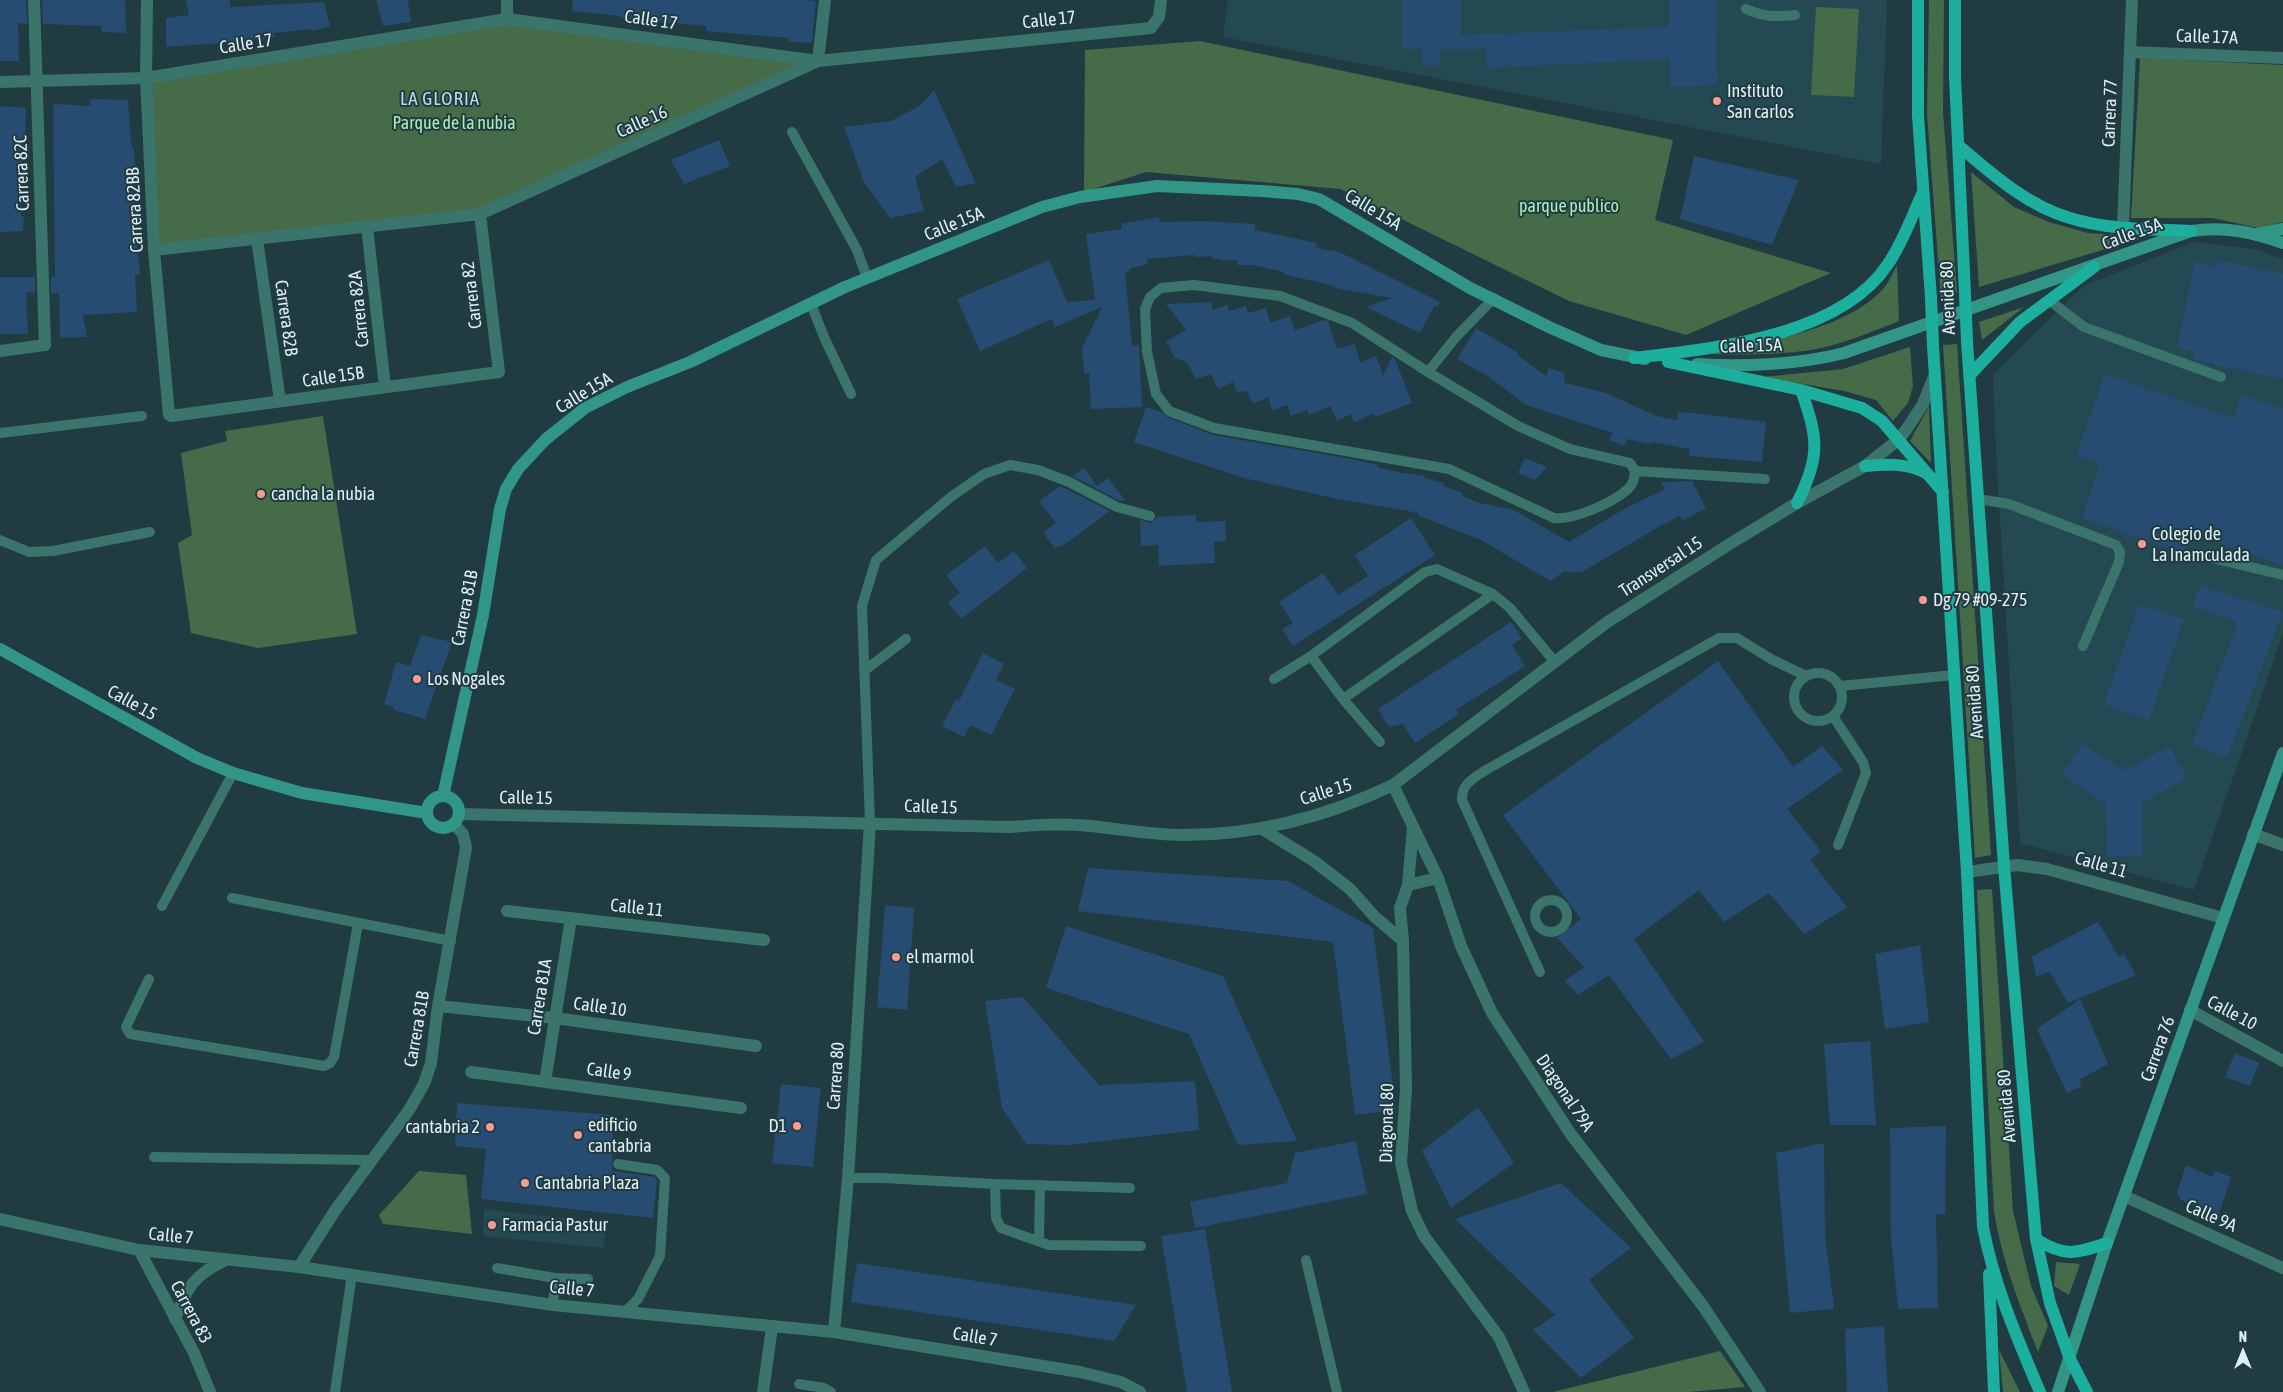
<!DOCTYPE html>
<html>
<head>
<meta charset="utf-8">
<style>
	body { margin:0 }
	#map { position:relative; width:2283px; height:1392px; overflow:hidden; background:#203b42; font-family:"Asap Condensed",sans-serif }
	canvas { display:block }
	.north { position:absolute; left:2218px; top:1327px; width:50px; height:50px; -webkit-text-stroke:4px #203b42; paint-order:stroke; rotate:0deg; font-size:14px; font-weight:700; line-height:20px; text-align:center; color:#dfeff3 }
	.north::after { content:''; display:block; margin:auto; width:18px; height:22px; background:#dfeff3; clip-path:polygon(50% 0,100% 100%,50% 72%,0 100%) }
</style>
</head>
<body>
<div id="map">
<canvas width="2283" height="1392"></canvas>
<div class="north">N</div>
</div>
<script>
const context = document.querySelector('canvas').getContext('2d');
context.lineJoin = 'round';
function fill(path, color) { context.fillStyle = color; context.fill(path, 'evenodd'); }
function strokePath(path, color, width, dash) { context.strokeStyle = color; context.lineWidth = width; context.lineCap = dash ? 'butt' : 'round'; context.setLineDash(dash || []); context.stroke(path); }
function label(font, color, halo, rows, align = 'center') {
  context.font = font + ' "Asap Condensed",sans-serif'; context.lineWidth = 4; context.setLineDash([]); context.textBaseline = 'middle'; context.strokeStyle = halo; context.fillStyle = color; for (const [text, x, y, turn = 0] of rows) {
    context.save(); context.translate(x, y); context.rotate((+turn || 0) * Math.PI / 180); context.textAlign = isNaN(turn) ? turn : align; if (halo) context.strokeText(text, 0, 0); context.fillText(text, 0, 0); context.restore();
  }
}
const built = new Path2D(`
	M1228 0H1887L1881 164 1223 37Z
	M2194 242 2254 249 2283 259V633L2194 890 2020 843 1996 454 1993 374 2085 285Z
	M484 1209 607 1223 603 1248 483 1236Z`);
const green = new Path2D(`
	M1929 0H1944L1943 112 1957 292 1941 298 1927 114Z
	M1816 7 1859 9 1854 97 1811 95Z
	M507 19 818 61 480 214 154 250 146 78Z
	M1200 41 1673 140 1655 220 1831 273 1686 335 1569 301 1340 189 1146 172 1084 192 1085 50Z
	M2140 58 2283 65V222L2258 228 2213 218H2131Z
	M1971 172 2014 207 2049 222 2088 233 2146 237 1979 287Z
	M1897 265 1899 321C1871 332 1841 345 1811 350 1777 355 1744 355 1710 354 1762 342 1847 330 1884 288 1889 282 1893 272 1897 265Z
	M2024 307 1982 340 1979 322Z
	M1957 344 1991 855 1975 858 1943 345Z
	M1910 347 1913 386 1908 403 1893 421 1876 400 1844 391 1763 377 1843 369Z
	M1929 406 1931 463 1910 441Z
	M323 416 357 634 258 648 191 633 178 543 192 535 181 453 227 441 225 431Z
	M1992 889 2013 1211 2031 1286 2048 1326 2038 1352C2020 1306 2002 1261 1994 1212L1977 890Z
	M419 1171 466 1175 472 1234 383 1224 379 1215Z
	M2056 1262 2080 1264 2069 1295 2054 1286Z
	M1999 1350 2020 1392H2003Z
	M1720 1351 1745 1387 1688 1392H1553Z`);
const building = new Path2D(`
	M0 0H26L27 24 18 23 19 61H0Z
	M42 0H125L126 33 102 32 101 26 43 24Z
	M186 0H230V7L324 2 330 26 313 31 312 29 274 33 275 37 239 42 166 47V18L189 15Z
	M376 0H408L411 22 383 26Z
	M573 0H808L816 1 812 43 789 42V38L706 31V26L620 18V16L572 11Z
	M1402 0H1461V35L1669 27V0H1716L1717 85 1670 87V59L1486 68V49H1440L1439 66 1422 65V49H1402Z
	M934 90 976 183 956 187 942 159 915 177 924 211 890 218 864 182 844 127 891 121 920 106Z
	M90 99 128 100 130 129 132 149H134L139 244 137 245 140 275H135L137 312 83 315 87 337 60 338 59 293H51V277H55L53 104 91 106Z
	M0 106 26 108 25 150 21 151V216H24L23 231 0 232Z
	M719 140 730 166 684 184 671 160Z
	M1694 156 1799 180 1772 245 1680 219Z
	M1159 217 1160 222 1202 221 1255 224V230L1317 243 1316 248 1339 252 1440 302 1438 306H1434L1420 333 1366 307 1392 298 1335 288V286L1283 274 1284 272 1252 265H1237L1238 260H1220V259H1213L1212 256 1196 257 1195 255 1147 259 1148 264 1129 269 1130 271 1125 272 1132 346 1139 345 1142 407 1091 409 1089 373 1084 374 1082 348 1102 307 1055 327 1052 319 980 351 957 299 1049 260 1067 302 1095 300 1086 234 1122 229 1121 224Z
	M2217 260 2283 274V379L2198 361 2193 360 2195 352 2177 348 2195 262 2215 266Z
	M0 277H35V293L26 292 28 334H0Z
	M1212 302V310L1227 305 1229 311 1246 306 1248 313 1266 308 1270 323 1290 316 1295 330 1324 320 1328 321 1337 349 1355 344 1360 363 1376 356 1383 375 1392 357 1395 359 1412 403 1375 417 1373 413 1354 423 1351 414 1337 421 1330 406 1309 415 1307 410 1291 416 1287 405 1272 411 1268 397 1253 404 1247 391 1237 392 1233 382 1218 389 1211 374 1196 379 1187 362 1175 358 1166 341 1186 330 1166 304Z
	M1476 328 1518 353 1517 355 1546 376 1549 368 1564 373 1565 383 1609 394 1656 416 1677 420 1678 412 1694 413 1766 422 1762 462 1689 456V449L1652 442 1651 444 1627 439 1624 446 1609 440 1613 433 1526 405 1489 377 1457 359Z
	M2105 374 2234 418 2242 395 2283 409V565L2190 533 2183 553 2082 518 2100 463 2076 455Z
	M1146 407 1161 412 1167 417 1213 435 1346 458 1378 465 1377 467 1397 472 1425 476 1424 478 1444 483 1443 486 1463 493 1462 496 1480 503 1514 510 1569 542 1624 509 1665 489 1661 482 1692 481 1706 508 1682 521 1680 516 1662 525 1582 572H1563L1551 581 1479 539 1417 515 1419 513 1333 498 1244 478 1134 442Z
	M1525 458 1547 467 1535 480 1518 473Z
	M1084 468 1097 486 1108 478 1125 500 1120 501 1073 476Z
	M1060 486 1110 511 1065 544 1055 548 1043 533 1056 523 1039 501Z
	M1196 515V522L1225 521 1226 541 1214 542 1215 563 1159 566 1158 545 1141 546 1140 520 1151 523 1157 517Z
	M1411 518 1435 555 1293 646 1282 629 1293 623 1279 602 1323 573 1338 595 1368 576 1355 555Z
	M985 546 998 563 1014 551 1027 568 961 619 948 602 960 593 946 575Z
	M2200 585 2283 612 2227 758 2192 745 2238 622 2193 607Z
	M2139 604 2184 619 2149 720 2104 705Z
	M1511 622 1522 638 1512 645 1525 666 1456 710 1459 714 1415 743 1403 724 1389 727 1378 709Z
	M421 635 452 642 425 719 394 710V708L384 704 396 662 410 666Z
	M983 653 1004 664 996 680 1015 689 991 735 970 725 964 737 942 726 956 699 959 701Z
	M1718 661 1793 767 1822 746 1843 770 1787 809 1821 851 1810 860 1847 907 1804 934 1769 893 1724 922 1699 890 1634 939 1704 1042 1671 1059 1609 975 1578 995 1565 981 1584 967 1557 938 1581 919 1503 815Z
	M2082 744 2125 771 2169 746 2187 778 2142 803 2143 856 2107 857 2106 804 2062 775Z
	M1088 868 1288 881 1373 928 1396 1110 1355 1115 1333 942 1078 911Z
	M885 905 914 908 907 1010 877 1007Z
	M2098 922 2119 957 2124 954 2136 975 2068 1003 2050 972 2036 976 2032 956Z
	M1066 926 1223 976 1297 1141 1238 1145 1189 1034 1046 988Z
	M1920 945 1929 1022 1885 1029 1875 954Z
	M1023 997 1099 1085 1195 1081 1199 1130 1069 1145 1026 1144 1002 1108 985 1001Z
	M2080 999 2108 1064 2079 1080 2082 1086 2067 1093 2037 1029Z
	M1870 1041 1876 1125H1830L1824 1044Z
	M2235 1053 2259 1063 2250 1086 2225 1077Z
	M781 1084 821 1088 813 1167 772 1163Z
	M457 1103 613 1115 612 1171 655 1177 657 1180 653 1218 481 1199 486 1149 455 1146Z
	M1478 1107 1514 1163 1451 1208 1422 1151Z
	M1946 1126 1945 1214 1936 1215 1938 1308 1898 1309 1891 1237 1890 1128Z
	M1356 1141 1367 1194 1195 1228 1190 1202 1287 1183 1295 1153Z
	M1824 1143 1825 1234 1834 1309 1790 1313 1776 1153Z
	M2186 1165 2212 1177 2215 1171 2231 1177 2218 1217 2181 1200 2177 1193Z
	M1561 1183 1631 1248 1589 1280 1634 1338 1581 1378 1533 1330 1555 1315 1455 1219Z
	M1205 1229 1232 1392H1187L1161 1236Z
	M857 1263 1136 1305 1114 1341 851 1302Z
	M1884 1326 1888 1392H1847L1845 1329Z`);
const lane = new Path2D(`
	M1746 9C1764 17 1776 17 1795 15
	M792 132 857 250 867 278
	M1194 285 1280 296 1352 323 1428 372 1518 426 1570 449 1630 463 1635 471C1635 478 1633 484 1628 489 1612 503 1575 520 1554 518L1449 469 1214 428 1169 411 1156 394 1147 352 1145 309 1150 297 1161 288Z
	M2049 300 2084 327 2221 377
	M811 304 824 337 851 394
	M1428 372 1456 337 1494 298
	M0 433 142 416
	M1635 471 1765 479
	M1978 499 2009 504 2116 545 2120 552 2119 562 2083 646
	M0 540 29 552 53 551 150 532
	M2212 558 2283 575
	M864 671 906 639
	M1794 697a24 24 0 1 1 48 0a24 24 0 1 1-48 0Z
	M1274 679 1311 656
	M1840 686 1954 675
	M1343 699 1493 594
	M1833 716 1863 762 1866 773 1838 845
	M1380 742 1343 699 1311 656 1425 572 1437 569 1493 594 1510 608 1554 661
	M870 823 862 606 876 560 952 496 984 474 1010 465 1038 470 1069 482 1117 507 1150 516
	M232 898 451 941
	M1535 916a16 16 0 1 1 32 0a16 16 0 1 1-32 0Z
	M162 906 233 773
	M1540 972 1462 800C1461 784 1474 778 1486 770L1719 638H1737L1771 659 1806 676
	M149 979 126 1027 130 1034 324 1066 330 1063 334 1057 358 924
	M154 1157 372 1160
	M618 1164 657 1170 665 1178 660 1256 638 1299 625 1312
	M848 1178H883L995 1184 1130 1188
	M995 1184 996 1218 1001 1228 1049 1245 1141 1246
	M1039 1241 1040 1185
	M1306 1260 1337 1392
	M497 1268 555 1278 588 1279
	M553 1305 555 1278
	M799 1384 824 1388 831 1392
	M335 1392 352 1274`);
const street = new Path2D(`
	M147 0 146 78 154 250 169 415 171 416 499 372 480 214
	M507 0V19
	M2130 52 2283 58
	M0 82 146 78 507 19 818 61 1151 28 1159 17 1161 0
	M367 227 385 387
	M2123 227 2132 0
	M257 239 280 401
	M154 250 480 214 818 61 825 0
	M0 351 45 345 34 0
	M1393 785 1438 878 1461 946 1492 1013 1570 1133 1703 1306 1760 1392
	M459 814 1010 827C1036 825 1063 823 1090 826 1121 829 1152 835 1184 835 1256 835 1328 816 1393 785L1606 623 1728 545 1797 503 1865 466 1898 440 1906 430 1923 404 1935 374
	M1413 828 1408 885 1400 908 1403 941 1406 1089 1401 1163 1412 1211 1424 1236 1499 1337 1524 1392
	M1262 829 1314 861 1350 889 1374 916 1403 941
	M2253 834 2283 845
	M1967 872 2017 865 2047 869 2223 918
	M1408 885 1438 878
	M507 911 764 940
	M438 1006 555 1018 756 1046
	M2190 1010 2283 1061
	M471 1072 741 1108
	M545 1082 571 918
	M2124 1196 2283 1268
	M0 1219 139 1250 299 1267 553 1305 834 1332 1080 1372 1121 1382 1140 1392
	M139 1250 194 1353 210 1392
	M299 1267 336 1209 409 1110 424 1084 431 1063 438 1006 466 848 463 834 454 824
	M175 1319C187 1288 194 1274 226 1260
	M834 1332 848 1178 870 823
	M763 1392 772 1327`);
const secondary = new Path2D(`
	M2257 234 2283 229
	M1697 364C1747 367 1796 365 1844 353L2191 231C2224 226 2252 232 2283 243
	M0 649 197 758 233 773 302 793 427 813
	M443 796 483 615 500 509 506 489 518 469 546 439 585 408 627 387 690 362 845 287 1042 207 1080 197 1157 186 1262 191 1298 194 1319 199 1470 288 1549 327 1601 350 1645 359
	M427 812a16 16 0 1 1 32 0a16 16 0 1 1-32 0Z
	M2058 1392 2107 1243 2283 753`);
const primary = new Path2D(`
	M1918 0V116L1931 298
	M1955 0V77L1965 294
	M1958 145C1992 174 2026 205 2070 218 2108 230 2151 229 2191 231
	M1967 342 2004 866 2036 1239 2050 1303 2070 1359 2087 1392
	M1933 346 1967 872 1983 1227C1994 1285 2017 1338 2040 1392
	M1634 358C1714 348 1840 337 1888 264 1903 242 1912 216 1923 192
	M1668 362 1801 390 1862 408 1882 421 1943 492
	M1969 376 2020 322 2094 267
	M1865 466C1885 464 1905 463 1924 472
	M1797 503C1821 456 1818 438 1801 390
	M2036 1239C2065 1258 2077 1253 2107 1243
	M1989 1274 1994 1392`);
const primaryBridge = new Path2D(`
	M1965 294 1967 342
	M1931 298 1933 346`);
const markers = [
	[1717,101,5,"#f59c91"],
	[261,494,5,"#f59c91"],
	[2142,544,5,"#f59c91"],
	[1923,600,5,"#f59c91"],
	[417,679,5,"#f59c91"],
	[896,957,5,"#f59c91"],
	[797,1126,5,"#f59c91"],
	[490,1127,5,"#f59c91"],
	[578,1135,5,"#f59c91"],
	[525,1183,5,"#f59c91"],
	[492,1225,5,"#f59c91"]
];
const streetNames = [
	["Calle 17",651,20,8],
	["Calle 17",1049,20,-6],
	["Calle 17A",2207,37,2],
	["Calle 17",246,44,-9],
	["Carrera 77",2110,113,-88],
	["Calle 16",642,122,-24],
	["Carrera 82C",22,173,-92],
	["Carrera 82BB",135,210,-93],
	["Calle 15A",1373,210,31],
	["Calle 15A",954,224,-22],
	["Calle 15A",2132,234,-20],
	["Carrera 82",472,295,-97],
	["Avenida 80",1948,298,-92],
	["Carrera 82A",359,309,-96],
	["Carrera 82B",286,318,82],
	["Calle 15A",1751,346,-2],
	["Calle 15B",333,377,-8],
	["Calle 15A",584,393,-31],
	["Transversal 15",1661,567,-33],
	["Carrera 81B",465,608,-79],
	["Avenida 80",1975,702,-94],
	["Calle 15",132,703,29],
	["Calle 15",1326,792,-17],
	["Calle 15",526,798,1],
	["Calle 15",931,807,2],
	["Calle 11",2101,865,16],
	["Calle 11",637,908,6],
	["Carrera 81A",540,997,-81],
	["Calle 10",600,1007,8],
	["Calle 10",2232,1013,28],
	["Carrera 81B",417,1029,-80],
	["Carrera 76",2158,1049,-70],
	["Calle 9",609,1072,8],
	["Carrera 80",836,1076,-86],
	["Diagonal 79A",1565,1093,56],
	["Avenida 80",2007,1106,-95],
	["Diagonal 80",1387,1123,-89],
	["Calle 9A",2211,1216,24],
	["Calle 7",171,1236,6],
	["Calle 7",572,1289,6],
	["Carrera 83",191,1312,62],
	["Calle 7",975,1337,9]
];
const poiNames = [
	["Instituto",1727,91],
	["San carlos",1727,112],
	["cancha la nubia",271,494],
	["Colegio de",2152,534],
	["La Inamculada",2152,555],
	["Dg 79 #09-275",1933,600],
	["Los Nogales",427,679],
	["el marmol",906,957],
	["edificio",588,1125],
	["cantabria",588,1146],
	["D1",787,1126,"right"],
	["cantabria 2",480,1127,"right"],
	["Cantabria Plaza",535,1183],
	["Farmacia Pastur",502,1225]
];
const parkNames = [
	["Parque de la nubia",454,123],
	["parque publico",1569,206]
];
const neighbourhoodNames = [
	["LA GLORIA",440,99]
];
fill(built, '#254952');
fill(green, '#456b49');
fill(building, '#264c72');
strokePath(lane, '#3b746a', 10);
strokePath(street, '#3b746a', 12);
strokePath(secondary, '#329687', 12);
strokePath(primary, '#1daf9d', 12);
strokePath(primaryBridge, '#1daf9d', 12);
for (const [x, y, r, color] of markers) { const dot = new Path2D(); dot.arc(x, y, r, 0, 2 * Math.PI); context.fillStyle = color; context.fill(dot); strokePath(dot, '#203b42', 2); }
label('18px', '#dfeff3', '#203b42', streetNames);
label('18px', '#dfeff3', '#203b42', poiNames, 'left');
label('18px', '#aaeeb1', '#203b42', parkNames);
context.letterSpacing = '1px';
label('19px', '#bcdbe3', '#203b42', neighbourhoodNames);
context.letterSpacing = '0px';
</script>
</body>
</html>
